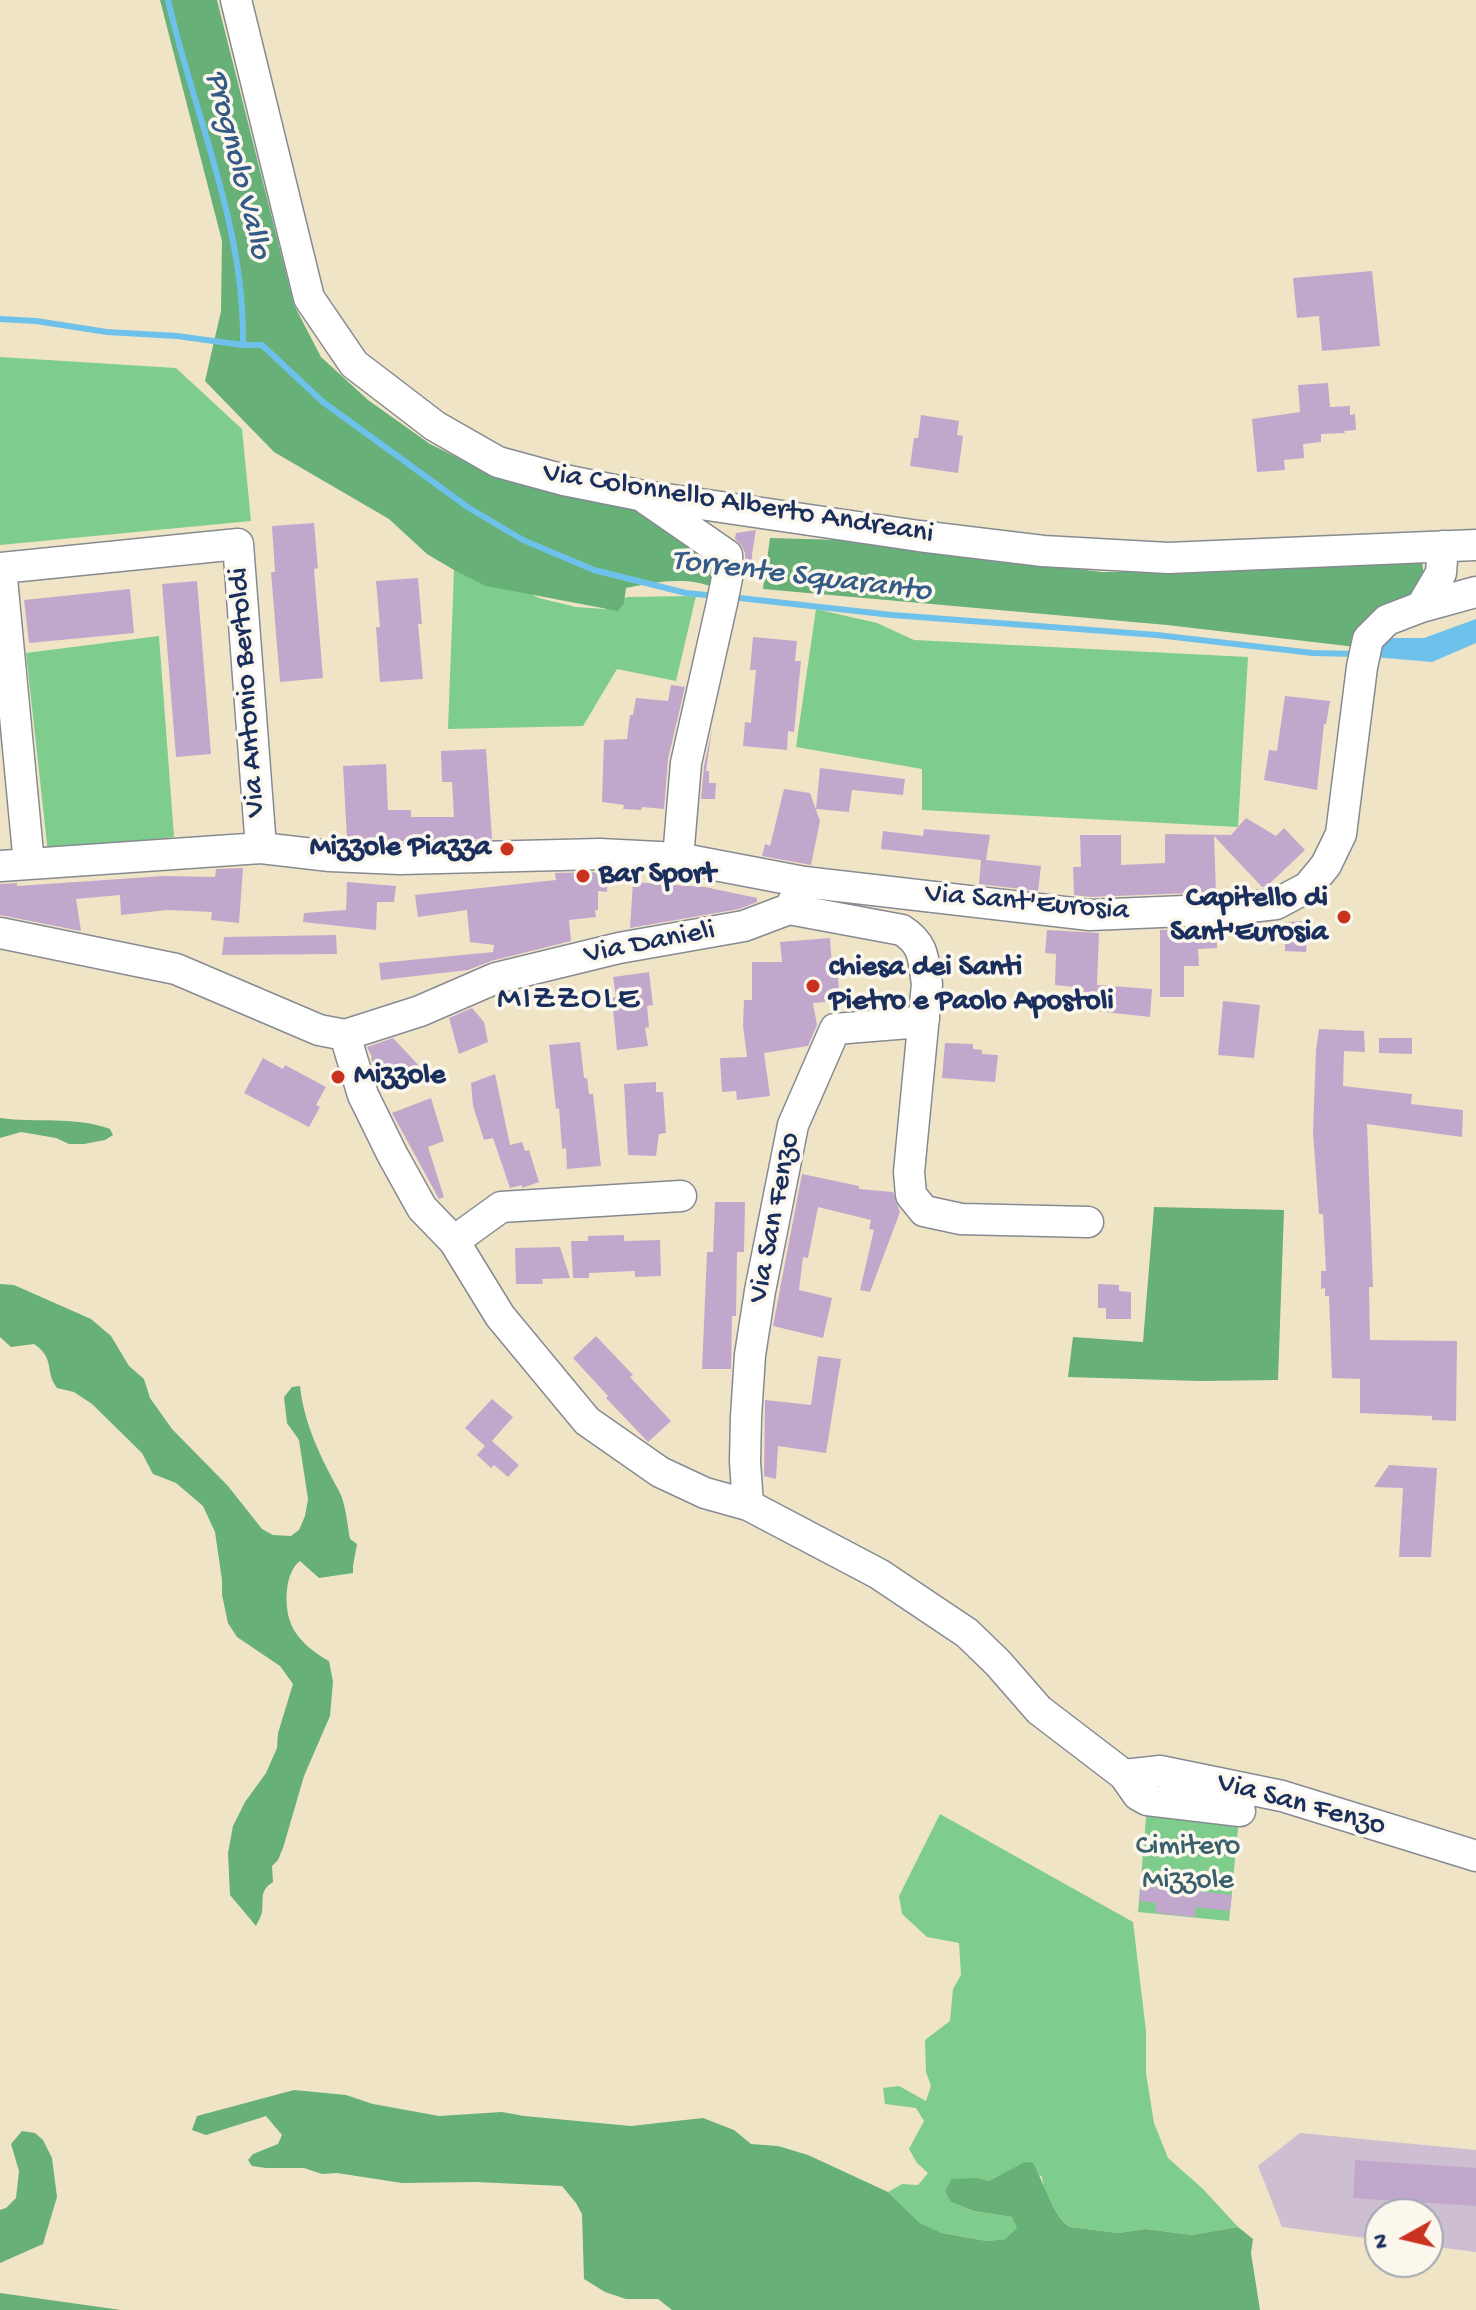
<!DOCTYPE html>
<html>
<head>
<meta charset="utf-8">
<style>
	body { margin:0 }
	#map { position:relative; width:1476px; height:2310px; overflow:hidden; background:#f0e4c6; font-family:"Gochi Hand",sans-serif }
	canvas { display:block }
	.north { position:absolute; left:1364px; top:2198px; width:80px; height:80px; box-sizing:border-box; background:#fbf7ec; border:2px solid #a1a7b3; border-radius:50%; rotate:262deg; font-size:22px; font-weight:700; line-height:32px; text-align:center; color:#1b2f5e }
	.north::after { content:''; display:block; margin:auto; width:28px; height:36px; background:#c8321e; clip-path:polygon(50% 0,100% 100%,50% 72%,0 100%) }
</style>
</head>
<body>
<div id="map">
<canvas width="1476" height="2310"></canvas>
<div class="north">N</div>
</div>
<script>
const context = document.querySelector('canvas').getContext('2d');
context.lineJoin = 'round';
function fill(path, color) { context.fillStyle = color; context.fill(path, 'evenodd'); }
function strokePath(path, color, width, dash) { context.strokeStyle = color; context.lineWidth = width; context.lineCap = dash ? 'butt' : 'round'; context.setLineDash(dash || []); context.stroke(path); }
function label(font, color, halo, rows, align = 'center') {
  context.font = font + ' "Gochi Hand",sans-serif'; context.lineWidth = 7; context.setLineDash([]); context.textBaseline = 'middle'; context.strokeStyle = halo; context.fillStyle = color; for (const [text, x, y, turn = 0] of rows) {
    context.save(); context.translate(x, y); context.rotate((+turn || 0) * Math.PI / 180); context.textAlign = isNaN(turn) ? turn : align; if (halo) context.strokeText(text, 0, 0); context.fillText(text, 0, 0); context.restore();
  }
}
const industrial = new Path2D(`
	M1300 2133 1476 2150V2252L1428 2246V2214H1380V2240L1282 2227 1258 2166Z`);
const green = new Path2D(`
	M0 357 176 368 242 429 251 521 0 545Z
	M455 543 482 571 539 598 576 607 605 609 627 597 696 596 676 681 617 669 583 726 448 729Z
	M816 609 877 623 914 640 1248 657 1238 827 922 810V769L796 747Z
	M159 636 174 837 48 853 26 653Z
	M1147 1806 1239 1818 1229 1921 1138 1912Z
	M940 1814 1133 1922 1146 2031V2073L1154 2123 1168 2158 1203 2189 1238 2227 1192 2235 1146 2229 1118 2233 1070 2227C1057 2218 1043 2192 1042 2177L1022 2163 989 2181 978 2178 951 2202 972 2211 1012 2217 1018 2228 1005 2239 987 2241 942 2233 920 2223 888 2192 902 2184 918 2185 928 2173 917 2163 909 2149 924 2121 916 2108 885 2104 883 2088 899 2086 926 2101 931 2086 926 2072 925 2040 950 2021 953 1989 961 1975 959 1943 927 1937 902 1914 899 1896Z`);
const forest = new Path2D(`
	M160 0H217L294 305 321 357 368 400 430 444 487 472 644 505 719 560 715 588C687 576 655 582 626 588L624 603 618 611 486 586 454 570 427 554 389 519 274 452 205 381 221 311 222 241Z
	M770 538 840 540 1102 572H1170L1422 562 1424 576 1409 598 1356 647 1167 625 763 589Z
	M0 1118C37 1123 75 1116 110 1129L113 1135 105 1140 84 1144H69L56 1138 21 1132 0 1138Z
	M1154 1207 1284 1210 1278 1380 1201 1381 1068 1377 1073 1337 1143 1342Z
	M0 1284 14 1285 91 1319 111 1336 129 1366 144 1379 150 1398 172 1429 228 1486 262 1529 273 1535 291 1536 299 1530 305 1516 308 1499 299 1440 287 1423 284 1397 292 1387 300 1386C304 1424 321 1458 339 1491 346 1504 347 1524 350 1539L357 1544 353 1566V1573L319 1578 300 1561C285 1572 284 1604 290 1621 295 1638 314 1653 329 1661L333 1682 330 1716 304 1776 283 1848 278 1860 272 1866 273 1882C259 1891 264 1898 262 1912 261 1917 258 1921 256 1926L230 1895 228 1853 233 1826 245 1802 266 1773 277 1748 278 1733 293 1684 280 1666 237 1637 228 1623 222 1595V1580L215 1532 203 1506 176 1483 153 1474 142 1453 92 1404 74 1392 57 1388C44 1371 56 1359 34 1344L11 1347 0 1337Z
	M294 2090 346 2095 373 2104 439 2116 502 2112 524 2116 631 2126 703 2118 734 2130 751 2144 778 2146 808 2155 888 2192 920 2223 942 2233 987 2241 1005 2239 1017 2228 1012 2217 973 2211 951 2202 945 2191 952 2179 978 2178 989 2181 1022 2163 1032 2162C1044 2180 1051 2215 1070 2227L1118 2233 1146 2229 1192 2235 1238 2227 1253 2239 1251 2253 1260 2310H672L658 2299H626L605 2292 584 2279 582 2214 576 2203 562 2186 476 2182 402 2183 337 2173 322 2174 304 2168H266L252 2166 248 2160 253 2154 278 2144 282 2135 266 2116 206 2135 192 2130 197 2116Z
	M22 2131 35 2133 43 2140 52 2158 57 2197 43 2244 0 2263V2210L6 2208 16 2198 19 2171 11 2144Z
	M0 2293 121 2310H0Z`);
const water = new Path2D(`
	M1476 619V643L1432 662 1374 657 1378 646 1388 638H1424Z`);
const stream = new Path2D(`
	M168 0C194 115 245 224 243 345
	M0 319 36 321 107 332 177 336 243 345H262L323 402 469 508 523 540 594 570 686 593 716 596
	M731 597 892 615 1157 635 1313 653 1357 654`);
const building = new Path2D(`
	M1372 271 1380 346 1322 351 1319 316 1297 318 1293 278Z
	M1328 383 1330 407 1350 406V415L1355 414 1356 430 1344 431 1345 433 1321 434V442L1303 444 1304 458 1284 460 1285 470 1257 472 1252 419 1300 412 1298 385Z
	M921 415 959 421 957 435 963 436 958 473 910 466 914 438H918Z
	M314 523 318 568 314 569 323 678 280 682 271 572H275L272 526Z
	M756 530 752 554 753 573H746L745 553 742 546 735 539 736 533Z
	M418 578 422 624H418L423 679 380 682 376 627H380L376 581Z
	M197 581 211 754 176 757 162 584Z
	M130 589 134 633 29 643 24 600Z
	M753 637 797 641 795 661H801L794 732 788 731 787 750 743 746 745 722 751 723 756 670H750Z
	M671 685 685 687 668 759 664 809 642 807 641 810 623 809 624 805 602 802 604 740 627 739 630 715H633L636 698 668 701Z
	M1285 696 1330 701 1326 724H1324L1317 790 1264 780 1269 750 1277 751Z
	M712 729 706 771H709V783H716L715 799H701L704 766Z
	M486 749 492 839 400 841 347 839 343 766 386 764 388 810H411V817H454L452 782H442L441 751Z
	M820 768 905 779 903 795 852 790 849 812 816 809Z
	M784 789 810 793 820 821 811 865 762 856 765 844 770 846Z
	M1246 818 1276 836 1284 828 1305 850 1266 887H1262L1214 836 1216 892 1091 897 1074 895 1073 867H1081L1080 835H1121V865L1165 863V834L1231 835Z
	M924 829 990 835 986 860 1041 866 1038 891 979 884 981 860 881 849 883 831 923 836Z
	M243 868 239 923 211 920 212 912 167 910 121 915 120 895 76 899 81 931 0 915V884L17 883V886L164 876 215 877 216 869Z
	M608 872 607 892 598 891V910H595L596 917 569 920 571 941 491 961 468 970 381 980 379 963 493 952 494 945 470 942 467 910 418 917 415 895 556 880 555 873Z
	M347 882 396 886 394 902H377L376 930 303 922 304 913 346 910Z
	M633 882 705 887 757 898V902L739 909 630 928Z
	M1308 921 1306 952 1285 951V922Z
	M1216 928 1217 948 1198 949 1199 966H1184V997H1160V930Z
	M1047 930 1099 933 1097 985 1152 989 1150 1017 1096 1011 1097 1002 1082 1000 1084 988 1055 985 1056 954 1045 953Z
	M336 935 337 954 222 955 224 937Z
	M830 938 832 966H837L840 1001 813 1003 817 1025 808 1046 764 1053 770 1096 737 1100 736 1091 722 1092 720 1058 747 1057 743 1026 744 1000H752V962H782L780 942Z
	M649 972 653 1005 647 1006 649 1027 645 1028 648 1046 617 1050 613 1009 612 998 616 997 613 977Z
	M1223 1001 1260 1005 1254 1058 1218 1055Z
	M472 1008 484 1022 488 1042 459 1054 449 1018Z
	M1319 1029 1364 1031 1365 1052 1344 1051 1343 1086 1412 1094 1411 1104 1463 1110 1462 1137 1367 1124 1373 1287H1369L1370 1340 1457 1341 1456 1421 1432 1420V1416L1360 1413V1379L1332 1378 1329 1296H1325V1288L1321 1289V1271H1326L1323 1214H1319L1313 1132 1316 1050Z
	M393 1038 423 1070 380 1089 371 1058 372 1057 367 1047Z
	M1379 1038H1412V1054L1379 1053Z
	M580 1042 584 1078H587L589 1094H593L601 1166 567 1169 566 1148 562 1149 559 1108 556 1109 549 1045Z
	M945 1043 973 1044V1049L982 1050V1054L998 1055 995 1082 942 1078Z
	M263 1058 283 1069 285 1065 326 1087 316 1105 320 1107 309 1127 244 1093Z
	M495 1074 510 1145 522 1142 525 1151 529 1150 539 1182 522 1188V1185L510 1188 493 1138 484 1140 473 1106 471 1083Z
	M656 1082V1092H663L666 1133 659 1134 656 1156 628 1155 624 1084Z
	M431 1098 444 1141 428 1147 444 1197 439 1199 392 1113Z
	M802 1174 859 1186V1189L893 1192 900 1212 870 1292 860 1290 874 1230 869 1229 871 1220 818 1207 808 1258 803 1257 799 1290 832 1298 823 1338 773 1326Z
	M715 1202H745L744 1252H737L736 1316H732L731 1369H702L707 1252H713Z
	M624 1235V1241L660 1240 661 1276 635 1277V1271L589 1273V1278H573L571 1241H588V1236Z
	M560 1247 570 1278 542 1279 543 1284H516L515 1248Z
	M1098 1284 1119 1285V1291L1131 1292V1319H1106V1308H1098Z
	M596 1336 633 1375 630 1377 671 1421 648 1442 606 1398 608 1396 573 1358Z
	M818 1356 841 1359 826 1453 778 1446 776 1479 764 1476 765 1400 811 1405Z
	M492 1399 513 1417 492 1441 519 1465 508 1477 494 1465 491 1468 477 1455 485 1446 465 1428Z
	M1389 1465 1437 1468 1431 1557H1399L1403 1488 1374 1487Z
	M1141 1885 1232 1895 1230 1911 1196 1907 1195 1917 1156 1913V1903L1139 1901Z
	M1355 2160 1476 2168V2206L1353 2198Z`);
const minor = new Path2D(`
	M236 0 309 298 354 364 435 426 498 462 564 480 639 495 919 536 1043 551 1168 558 1476 545
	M646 499 727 555 728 573 722 603 686 763 678 858
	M1421 607 1441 573 1443 546
	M29 864 1 568 238 544 261 848
	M0 866 261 848 330 856 400 859 600 854 678 858 804 882 1090 915 1232 909 1276 904 1308 887 1326 865 1341 834 1362 667 1368 639 1387 620 1421 607 1476 592
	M789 909 902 930C925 945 923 959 927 984L909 1172 911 1195 924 1211 961 1219 1088 1222
	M0 933 176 969 319 1030 345 1035 420 1011 496 978 619 948 744 926 789 909 804 882
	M345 1035 363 1095 392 1154 422 1208 454 1241 500 1316 587 1421 660 1472 705 1493 748 1505 879 1574 967 1633 998 1663 1039 1710 1124 1775 1138 1795 1147 1800 1240 1811
	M454 1241 501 1207 681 1196
	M748 1505 745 1462 746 1417 750 1355 760 1291 793 1125 835 1029 909 1023 924 1019
	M1124 1775 1160 1771 1282 1796 1476 1856`);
const markers = [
	[507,849,8,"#c8321e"],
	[583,876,8,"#c8321e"],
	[1344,917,8,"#c8321e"],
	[813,986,8,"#c8321e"],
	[338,1077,8,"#c8321e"]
];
const streetNames = [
	["Via Colonnello Alberto Andreani",738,505,9],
	["Via Antonio Bertoldi",249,692,-94],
	["Via Sant'Eurosia",1027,904,5],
	["Via Danieli",650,944,-11],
	["Via San Fenzo",776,1218,-79],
	["Via San Fenzo",1301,1806,15]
];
const poiNames = [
	["Mizzole Piazza",491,849,"right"],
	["Bar Sport",599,876],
	["Capitello di",1328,900,"right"],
	["Sant'Eurosia",1328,934,"right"],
	["chiesa dei Santi",829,969],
	["Pietro e Paolo Apostoli",829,1003],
	["Mizzole",354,1077]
];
const parkNames = [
	["Cimitero",1188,1848],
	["Mizzole",1188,1882]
];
const waterNames = [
	["Prognolo Vallo",236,165,76],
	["Torrente Squaranto",801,578,7]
];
const quarterNames = [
	["MIZZOLE",569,1001]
];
fill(industrial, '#cebed1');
fill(green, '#7fcd8c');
fill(forest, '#67b078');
fill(water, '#6ec1ea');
strokePath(stream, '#6ec1ea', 6);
fill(building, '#c2a7cc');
strokePath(minor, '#868a92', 33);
strokePath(minor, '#fff', 30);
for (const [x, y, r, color] of markers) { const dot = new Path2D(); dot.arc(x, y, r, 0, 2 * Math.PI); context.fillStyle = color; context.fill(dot); strokePath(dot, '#fbf7ec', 3); }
label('30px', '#1b2f5e', '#fbf7ec', streetNames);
label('bold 30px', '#1b2f5e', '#fbf7ec', poiNames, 'left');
label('30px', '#395e6c', '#fbf7ec', parkNames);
label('italic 32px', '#345b88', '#fbf7ec', waterNames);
context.letterSpacing = '2px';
label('34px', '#1b2f5e', '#fbf7ec', quarterNames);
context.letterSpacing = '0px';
</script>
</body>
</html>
